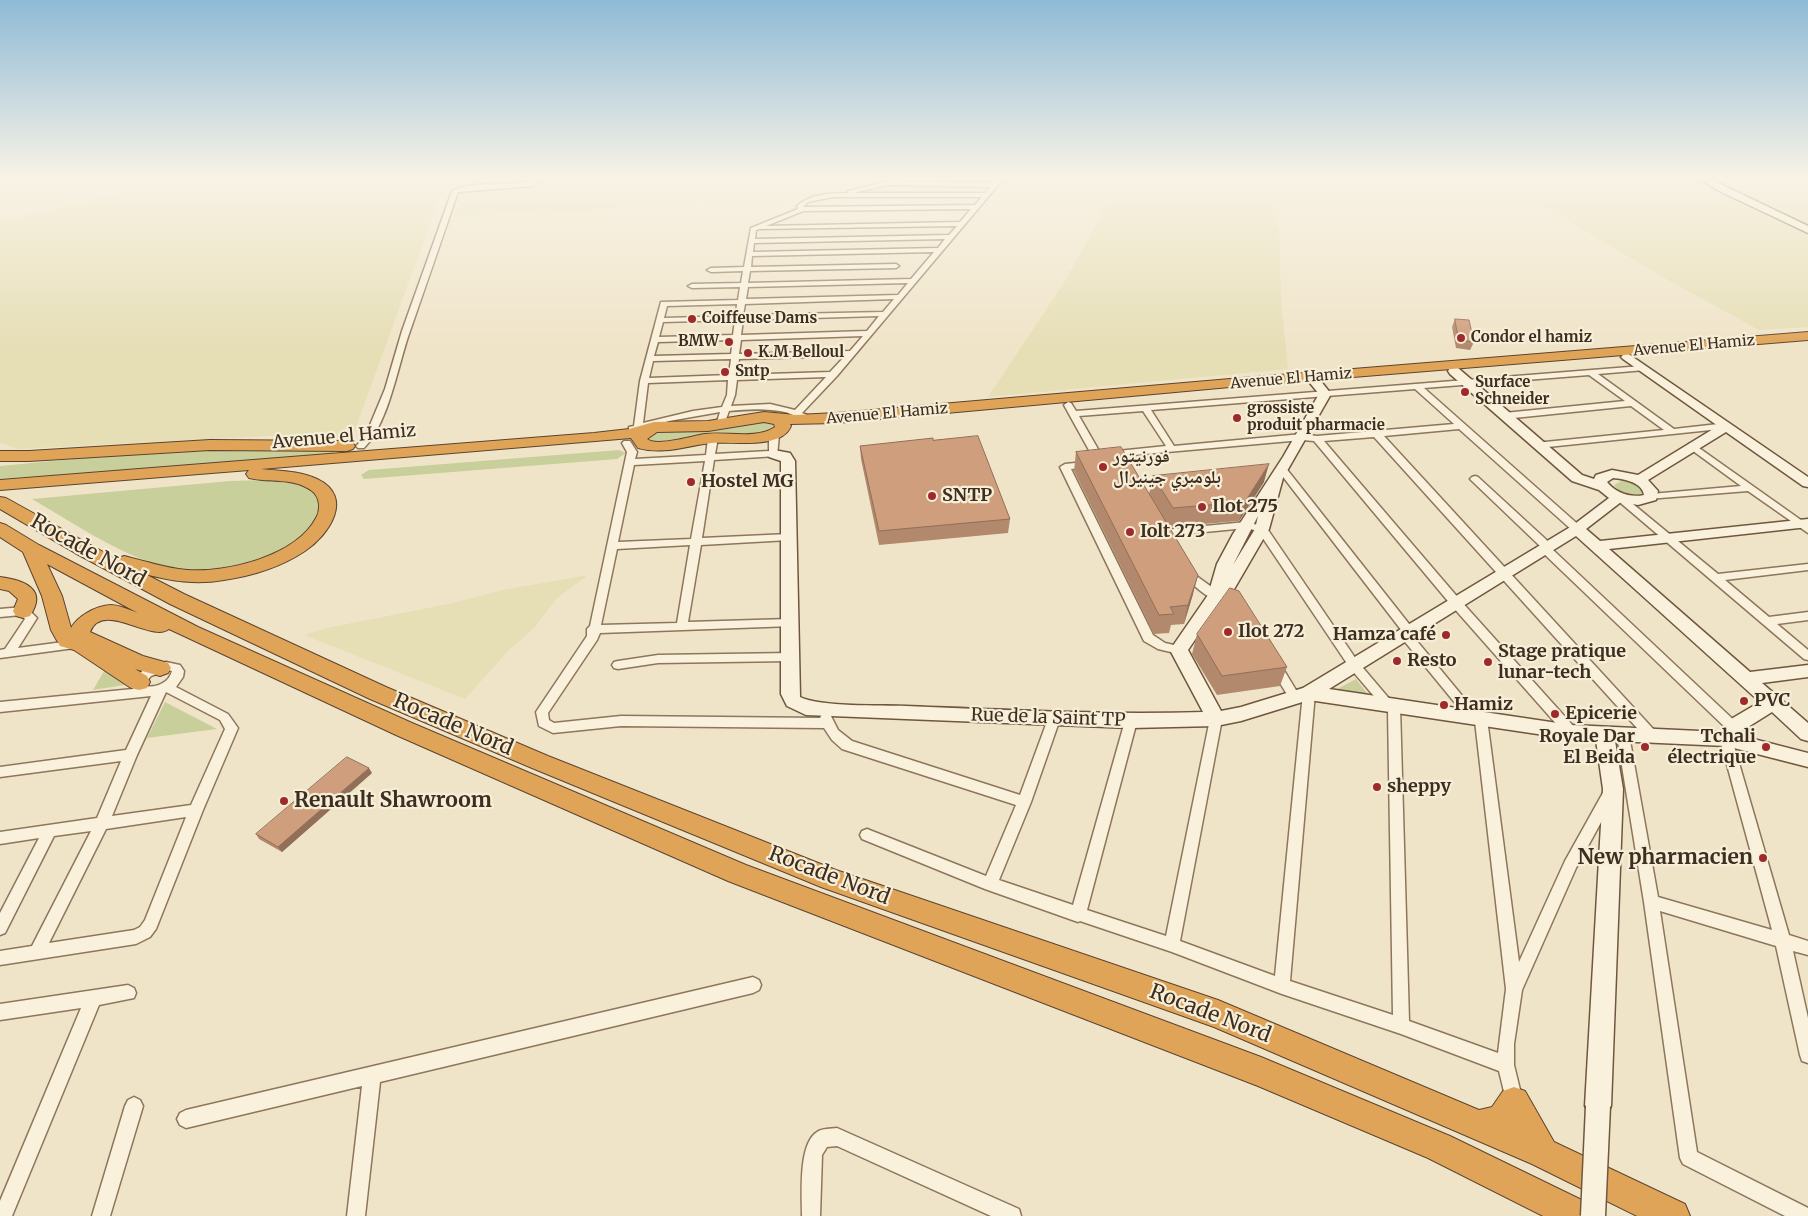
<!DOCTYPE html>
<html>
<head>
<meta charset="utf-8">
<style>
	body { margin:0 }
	canvas { display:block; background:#f0e4c8 }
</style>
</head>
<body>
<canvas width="1808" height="1216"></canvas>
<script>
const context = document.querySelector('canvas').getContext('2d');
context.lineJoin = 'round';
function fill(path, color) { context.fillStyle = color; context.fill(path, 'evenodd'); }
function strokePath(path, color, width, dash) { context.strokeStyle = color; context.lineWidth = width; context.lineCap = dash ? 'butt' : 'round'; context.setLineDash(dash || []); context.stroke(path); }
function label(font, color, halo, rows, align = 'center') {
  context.font = font + ' Merriweather,"Noto Naskh Arabic",serif'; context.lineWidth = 4.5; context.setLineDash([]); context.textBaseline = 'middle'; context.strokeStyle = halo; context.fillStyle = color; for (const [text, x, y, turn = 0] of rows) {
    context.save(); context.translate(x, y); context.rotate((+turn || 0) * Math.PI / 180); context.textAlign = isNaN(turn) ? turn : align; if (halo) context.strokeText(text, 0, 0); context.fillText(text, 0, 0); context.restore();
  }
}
const farmland = new Path2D(`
	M175 178H537L534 182 457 186 444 185 352 438 290 435 18 449 0 443V220L47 211Z
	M550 178H885L796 199 749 207 750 195 545 215 546 210 453 217 463 191 545 185Z
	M1115 178H1278L1281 302 1288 369 988 397 1065 281 1093 231Z
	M1495 178H1697L1707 185 1808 232V327L1759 330 1675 284Z
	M1709 178H1808V226L1720 186Z
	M588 575 557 598 535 627 508 651 465 699 304 635 327 628 453 603 503 590Z`);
const green = new Path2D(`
	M761 421 774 422 777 427 767 433 709 434 658 443 648 441 646 436 651 432Z
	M179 449H335L333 454 0 479V466Z
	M619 450 626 453 617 459 364 479 361 475 369 470Z
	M265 480C286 481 303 482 320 496L319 520C311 527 304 538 295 544 259 570 190 578 149 562 108 547 70 521 32 499L230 481Z
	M1621 481C1629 482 1639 484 1642 493 1633 499 1619 494 1614 485Z
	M107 666 131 684 93 690Z
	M1356 679 1370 697 1337 689Z
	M165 702 217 729 147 738Z`);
const street = new Path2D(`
	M541 178H548L532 186 458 192C442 239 426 285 410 331 398 364 389 423 364 448H358L356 446 365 437 385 389 402 331 452 191C473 179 515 189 541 178Z
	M891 178 895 179 893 181 993 183 998 178H1004L837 376 802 413 807 415V419C799 420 793 414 785 412 767 408 748 409 729 411L724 425 720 428 716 425 720 412 669 421 632 432 629 431V427L634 426 640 381 661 302 738 300 740 287 692 288 688 286 692 284 741 283 743 271 711 272 707 270 711 268 744 267 751 228 798 209 797 206C810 194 831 193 848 193V191L885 182ZM887 185 990 187 985 193H853ZM833 197H982L975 205 803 207 808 202ZM971 209 960 222 766 226 803 211ZM957 226 949 235 755 239 756 230 759 229ZM945 239 938 248 753 252 754 243ZM934 252 911 279 748 283 750 271 896 268 899 266 896 264 751 267 752 256ZM908 283 898 295 746 299 748 287ZM894 299 883 312 743 315 745 304ZM737 304 736 316 664 318 667 306ZM879 316 867 331 741 335 743 320ZM735 320 733 335 659 337 663 322ZM863 336 850 351 739 354 741 340ZM733 340 731 354 654 356 658 342ZM845 356 830 372 737 375 739 359ZM731 359 729 375 649 378 653 361ZM826 377 795 410 770 404 731 406 735 395 737 380ZM728 380 727 395 722 407 693 411 643 423 648 383Z
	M1642 366 1646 368 1645 370 1598 374 1674 429 1727 423 1731 426 1730 428 1538 448 1535 447V443L1664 430 1631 406 1504 419 1500 416 1504 413 1625 401 1589 375 1424 388 1581 527 1582 529 1581 531H1573L1459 429 1384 436 1656 732 1657 735 1656 738 1651 740 1646 738 1374 437 1324 441 1460 600 1576 729 1577 732 1576 735 1571 737 1566 735 1452 606 1314 441 1302 440 1111 457 1108 456V452L1166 446 1143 411 1079 416 1106 463 1101 466 1071 469 1153 635 1165 643 1183 647 1185 650 1179 654 1158 649 1144 641 1060 467 1065 464 1095 461 1064 405 1068 402 1071 403 1076 411ZM1415 389 1454 424 1317 436 1302 434 1174 446 1151 410Z
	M774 432 779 435 777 456 714 460 702 538 789 534 794 537 789 540 701 545 688 622 789 619 795 623 793 626 600 633 597 640 548 713 549 720 554 723 621 716 820 718 822 714H830L838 730 852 741 1020 795 1048 719 1050 716H1058L1060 719 1031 802 999 880 1073 905 1125 721 1127 718H1135L1137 721 1087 910 1166 936 1210 719 1212 716H1220L1222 719 1180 941 1275 976 1303 693 1305 690H1313L1315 693 1290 981 1393 1015 1388 710 1384 708 1350 668 1258 531 1246 528 1164 536 1159 533 1164 530 1246 522 1266 527 1358 662 1392 702 1398 703 1400 706 1409 1021 1498 1053 1506 989 1475 721 1469 720 1401 637 1399 634 1402 631 1277 469 1279 467H1285L1413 629 1415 632 1412 635 1478 715 1485 716 1487 719 1519 962 1565 861 1604 791 1609 790 1614 791 1616 795 1576 868 1522 990 1514 1044V1065L1523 1102 1520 1108 1514 1111 1508 1108 1499 1071 1401 1034 1282 994 1172 952 1080 921 1078 922 985 889 862 839 860 835 862 831 867 829 986 876 1016 805 842 749 832 740 824 728 621 726 553 733 539 726 536 712 587 636V629L590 626 627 452 622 443 624 441H630L637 452 635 459 706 455 708 438 713 435 718 438 715 454 769 451V435ZM705 461 691 539 618 542 634 465ZM690 545 677 623 601 625 617 549Z
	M1692 443 1808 525V533L1748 491 1648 499 1646 497 1648 495 1651 494 1741 486 1689 448V444Z
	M1475 476 1478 477 1552 545 1553 547 1552 549 1738 724 1739 727 1738 730 1733 732 1728 730 1541 551 1540 549 1541 547 1472 481 1470 479 1472 477Z
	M1619 494 1622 495 1718 574 1808 564V570L1725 580 1769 617 1808 612V620L1777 624 1808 650V660L1804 659 1616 499 1614 497 1616 495Z
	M1187 568 1191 569 1195 575 1220 593 1222 596 1220 599C1209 602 1187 580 1182 571Z
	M23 607 27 608 37 618 18 648 78 640 84 644 82 647 0 658V650L5 649 25 619 21 615 0 617V609Z
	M790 653 794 654 796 657 794 660 790 661 658 663 618 669 614 668 612 665 614 662 618 661 658 655Z
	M1275 661 1279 662 1299 695 1301 698 1299 701H1291L1269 665 1271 662Z
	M166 662 180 665 184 671 183 677 176 687 228 714 238 728 203 810 156 929 150 937 136 944 0 965V951L32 946 91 831 54 836 5 933 0 935V913L39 838 0 844V832L97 818 121 761 0 777V767L126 750 151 696 0 712V702L133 689V682L143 670ZM167 670 172 671C169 683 156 688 145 686V683L151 676ZM166 692 220 720 225 729 191 805 112 816 137 755ZM186 817 145 920 140 927 134 930 49 943 106 829Z
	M1623 730 1628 732 1629 735 1658 897 1772 930 1720 739 1721 736 1726 734 1731 736 1732 739 1789 935 1808 941V955L1793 951 1808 1018V1063L1802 1061 1800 1055 1776 946 1660 911 1697 1152 1808 1208V1216H1785L1683 1164 1680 1158 1644 902 1617 735 1618 732Z
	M753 977 759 980 761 985 759 990 753 993 380 1082 365 1216H347L362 1086 186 1128 180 1125 177 1119 180 1113 186 1110Z
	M128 985 134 988 136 993 134 998 99 1005 12 1216H0V1201L81 1008 0 1020V1004Z
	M134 1097 140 1100 143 1106 110 1216H92L125 1106 128 1100Z
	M837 1128 1019 1209 1021 1216H991L837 1146 827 1147 822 1155 820 1216H802C802 1195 798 1144 817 1132 823 1128 830 1129 837 1128Z`);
const secondary = new Path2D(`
	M1699 178H1708L1808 226V233L1717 190Z
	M1627 353 1808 477V487L1803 486 1726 432 1648 480 1658 491 1656 500 1638 505 1621 502 1586 529 1600 541 1808 519V527L1609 549 1750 672 1808 665V677L1762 683 1808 723V741L1801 739 1772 712 1740 732 1738 735 1808 753V767L1726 746 1615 741 1623 789 1611 1106 1607 1115 1598 1119 1589 1115 1585 1106 1603 789 1596 740 1571 739 1309 700 1241 721 1216 726 1131 728 806 715 787 706 781 694V461L769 457 767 454 769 451 774 450 790 453 795 461 800 697C820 707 881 705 906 706 1005 710 1104 715 1203 712L1170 650 1208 595 1217 564 1233 534 1283 457 1319 394 1310 383 1312 380H1320L1331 394 1283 478 1269 529 1233 591 1222 600 1188 650 1221 711 1241 707 1303 688 1572 526 1609 498 1599 490 1572 481 1450 374 1448 371 1450 368H1458L1582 475 1594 479 1596 475 1612 470 1638 475 1718 426 1623 359 1621 357 1623 355ZM1613 478C1624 479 1642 482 1644 495 1630 498 1616 493 1607 482ZM1258 516 1255 529 1233 565ZM1576 536 1760 702 1726 722 1721 732 1571 725 1329 689Z`);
const highway = new Path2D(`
	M1808 332V340L1230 387 837 423 790 424 791 426C782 450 731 441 711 443 686 446 664 455 638 448L631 438 261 469C280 471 300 471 317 479 355 497 329 535 305 551 281 567 252 576 224 580 196 585 171 581 145 574L184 594 386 687 548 756 836 870 1218 1000 1479 1110 1492 1107 1503 1091 1514 1087 1525 1091 1554 1142 1685 1204 1690 1216H1637L1532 1164 1214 1027 821 887 532 768 370 699 170 604 75 553 0 509V497L6 498 116 559 124 556C145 561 165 568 187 570 227 573 296 556 316 518 321 510 320 497 312 491 294 477 269 483 249 478L246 474 249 470 0 490V480L594 433 629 429 654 422 708 421 764 412 796 415 837 413 1230 379ZM764 422 774 424 775 427C755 440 727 431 705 434 692 436 656 447 647 439L657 432 708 431Z
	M210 440 347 441 353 443 355 446 353 449 347 451 210 450 29 461H0V451H29Z
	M0 523 6 525 39 545 198 627 412 723 746 865 1261 1057 1450 1136 1590 1204 1595 1216H1543L1428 1158 1258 1086 728 881 396 735 169 629C151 643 103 600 90 632L143 656 168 663 171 668 168 673 160 676 135 669 147 676 150 682 147 688 139 690 131 688 74 650 60 646 51 630 42 596 23 552 0 537ZM47 564 138 613C130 610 119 605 111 605 95 606 78 616 71 628L62 596Z
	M0 577C24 580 48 589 30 616L23 618 16 616 13 611 18 599 9 591 0 589Z`);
const secondaryBridge = new Path2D(`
	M1593 1216 1598 1106`);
const wall = new Path2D(`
	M1455 319 1474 342 1470 350 1456 348 1452 327Z
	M933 440 1010 519 1008 533 879 545 861 459 860 446Z
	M1076 452 1149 494 1153 476 1264 482 1239 521 1169 527 1193 594 1184 624 1171 625 1169 633 1154 634 1074 471Z
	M1197 634 1287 667 1280 686 1217 695 1192 654Z
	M372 773 282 852 259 839 256 834Z`);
const shadedWall = new Path2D(`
	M1269 464 1264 482 1239 521 1245 502Z
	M1198 575 1193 594 1184 624 1188 605Z
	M369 768 372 773 282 852 278 847Z`);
const building = new Path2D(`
	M1455 319 1469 320 1474 342 1459 340Z
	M978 436 1010 519 879 531 860 446 933 438V440Z
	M1121 447 1198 575 1188 605 1170 607 1174 614 1159 615 1076 452Z
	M1269 464 1245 502 1173 508 1153 476Z
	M1230 588 1239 591 1287 667 1222 676 1197 634Z
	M347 757 369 768 278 847 256 834Z`);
const markers = [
	[692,319,5,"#9e2a2b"],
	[1461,338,5,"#9e2a2b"],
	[729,342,5,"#9e2a2b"],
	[748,353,5,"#9e2a2b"],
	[725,372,5,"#9e2a2b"],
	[1465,392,5,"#9e2a2b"],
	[1237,418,5,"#9e2a2b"],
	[1103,467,5,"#9e2a2b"],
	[691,482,5,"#9e2a2b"],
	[932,496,5,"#9e2a2b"],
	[1202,507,5,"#9e2a2b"],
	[1130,532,5,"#9e2a2b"],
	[1228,632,5,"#9e2a2b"],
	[1446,635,5,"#9e2a2b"],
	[1397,661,5,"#9e2a2b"],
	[1488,662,5,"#9e2a2b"],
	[1744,701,5,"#9e2a2b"],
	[1444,705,5,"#9e2a2b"],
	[1555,714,5,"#9e2a2b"],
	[1645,747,5,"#9e2a2b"],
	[1766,747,5,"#9e2a2b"],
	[1377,787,5,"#9e2a2b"],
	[284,801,5,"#9e2a2b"],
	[1763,858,5,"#9e2a2b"]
];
const farPoinames = [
	["Coiffeuse Dams",702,319],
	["Condor el hamiz",1471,338],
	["BMW",719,342,"right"],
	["K.M Belloul",758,353],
	["Sntp",735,372],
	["Surface",1475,383],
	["Schneider",1475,400],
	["grossiste",1247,409],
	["produit pharmacie",1247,426]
];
const farStreetnames = [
	["Avenue El Hamiz",1694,346,-5],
	["Avenue El Hamiz",1291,379,-5],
	["Avenue El Hamiz",887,414,-5]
];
const streetNames = [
	["Avenue el Hamiz",344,437,-5],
	["Rue de la Saint TP",1048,718,2]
];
const poiNames = [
	["فورنيتور",1113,457],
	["بلومبري جينيرال",1113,478],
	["Hostel MG",701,482],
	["SNTP",942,496],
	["Ilot 275",1212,507],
	["Iolt 273",1140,532],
	["Ilot 272",1238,632],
	["Hamza café",1436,635,"right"],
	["Stage pratique",1498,652],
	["lunar-tech",1498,673],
	["Resto",1407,661],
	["PVC",1754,701],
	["Hamiz",1454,705],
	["Epicerie",1565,714],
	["Royale Dar",1635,737,"right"],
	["El Beida",1635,758,"right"],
	["Tchali",1756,737,"right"],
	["électrique",1756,758,"right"],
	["sheppy",1387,787]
];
const nearStreetnames = [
	["Rocade Nord",88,551,29],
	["Rocade Nord",453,725,23],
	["Rocade Nord",829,876,21],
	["Rocade Nord",1210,1014,21]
];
const nearPoinames = [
	["Renault Shawroom",294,801],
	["New pharmacien",1753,858,"right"]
];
fill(farmland, '#e6deb5');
fill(green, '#c9cf9b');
strokePath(street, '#8d765c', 3);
strokePath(secondary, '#6f573f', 3);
strokePath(highway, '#5b4430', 2);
fill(street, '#faf1dc');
fill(secondary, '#faf1dc');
fill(highway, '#e0a458');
strokePath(secondaryBridge, '#6f573f', 27, []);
strokePath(secondaryBridge, '#faf1dc', 24);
fill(wall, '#b2896c');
fill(shadedWall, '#916f58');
fill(building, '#cf9f7d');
strokePath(building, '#916f58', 1);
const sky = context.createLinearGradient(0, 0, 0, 348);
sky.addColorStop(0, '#8fbad6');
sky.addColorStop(0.51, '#f8f3e6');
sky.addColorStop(1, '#f8f3e600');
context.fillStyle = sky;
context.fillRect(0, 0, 1808, 348);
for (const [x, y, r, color] of markers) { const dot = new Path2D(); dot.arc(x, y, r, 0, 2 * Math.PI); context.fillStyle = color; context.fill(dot); strokePath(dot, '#f7eed8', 2); }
label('bold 15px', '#3d2e20', '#f7eed8', farPoinames, 'left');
label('15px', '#3d2e20', '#f7eed8', farStreetnames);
label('18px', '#3d2e20', '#f7eed8', streetNames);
label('bold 18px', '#3d2e20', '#f7eed8', poiNames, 'left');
label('21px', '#3d2e20', '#f7eed8', nearStreetnames);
label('bold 21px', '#3d2e20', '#f7eed8', nearPoinames, 'left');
</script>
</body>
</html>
